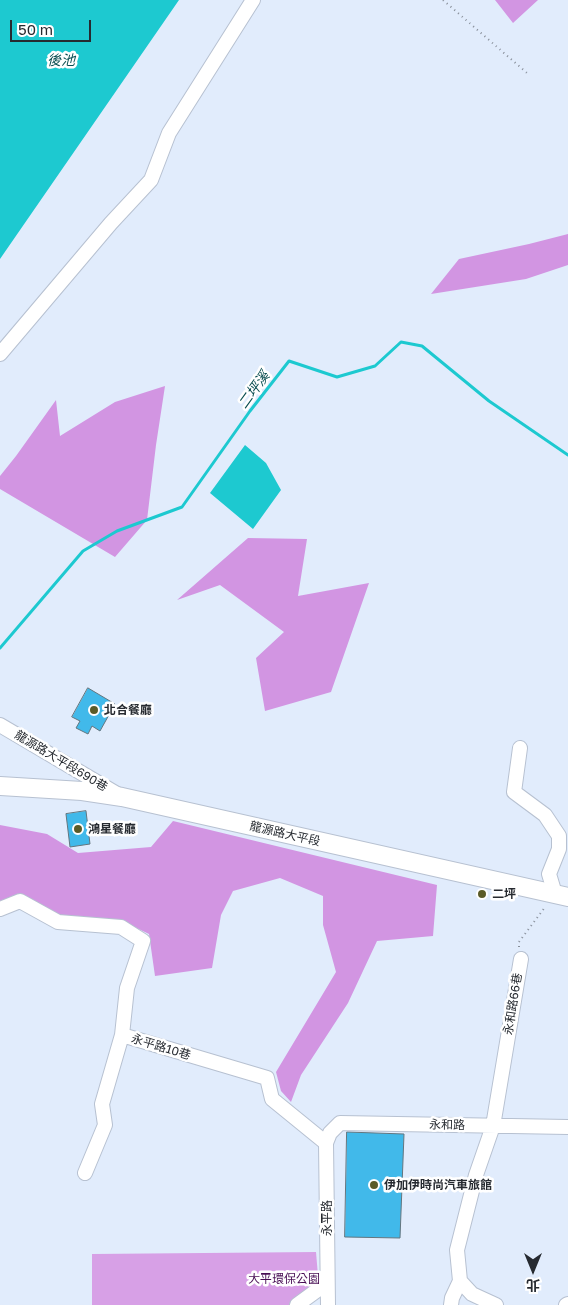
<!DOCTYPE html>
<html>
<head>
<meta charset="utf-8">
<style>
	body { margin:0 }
	#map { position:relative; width:568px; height:1305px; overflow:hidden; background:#e1ecfc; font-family:"Golos Text","Noto Sans TC",sans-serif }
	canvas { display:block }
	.north { position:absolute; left:508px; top:1245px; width:50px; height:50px; -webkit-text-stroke:4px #fff; paint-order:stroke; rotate:180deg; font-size:14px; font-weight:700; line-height:20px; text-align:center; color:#262a30 }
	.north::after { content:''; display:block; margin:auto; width:18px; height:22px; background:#262a30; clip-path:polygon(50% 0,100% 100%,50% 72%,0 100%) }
	.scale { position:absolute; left:10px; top:20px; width:81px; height:22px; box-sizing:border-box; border:2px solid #262a30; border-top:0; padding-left:6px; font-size:15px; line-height:18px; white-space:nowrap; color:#262a30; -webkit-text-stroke:4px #fff; paint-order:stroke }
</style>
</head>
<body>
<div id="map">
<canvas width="568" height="1305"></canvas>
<div class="north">北</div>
<div class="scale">50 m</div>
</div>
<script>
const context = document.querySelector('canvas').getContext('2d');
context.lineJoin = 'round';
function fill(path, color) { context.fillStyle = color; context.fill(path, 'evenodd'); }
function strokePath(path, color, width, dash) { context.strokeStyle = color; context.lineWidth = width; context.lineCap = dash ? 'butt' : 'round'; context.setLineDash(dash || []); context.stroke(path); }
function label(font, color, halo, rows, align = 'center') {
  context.font = font + ' "Golos Text","Noto Sans TC",sans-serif'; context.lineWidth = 5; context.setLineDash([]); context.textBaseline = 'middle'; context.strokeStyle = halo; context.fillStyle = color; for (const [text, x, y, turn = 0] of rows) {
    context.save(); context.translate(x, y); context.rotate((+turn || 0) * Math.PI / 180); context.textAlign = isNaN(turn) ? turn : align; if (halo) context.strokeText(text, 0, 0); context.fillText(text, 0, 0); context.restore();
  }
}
const green = new Path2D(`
	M316 1252 319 1288 295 1305H92V1254Z`);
const forest = new Path2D(`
	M495 0H538L513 23Z
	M568 234V265L526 279 431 294 459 259 529 244Z
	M165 386 156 445 147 520 115 557 0 489V476L16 456 56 400 60 436 115 402Z
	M248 538 307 539 298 596 369 583 331 692 265 711 256 658 284 632 220 585 177 600Z
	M173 821 437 885 433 936 377 941 348 1003 301 1075 291 1102 281 1091 276 1072 336 972 323 925V896L280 878 233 891 221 915 212 968 155 976 149 934 120 920 61 917 23 895 0 901V825L47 834 78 853 151 847Z`);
const water = new Path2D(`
	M0 0H179L0 259Z
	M245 445 266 463 281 490 253 529 210 493Z`);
const stream = new Path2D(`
	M0 648 83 551 117 531 182 507 250 411 289 361 337 377 375 366 401 342 422 346 489 401 568 455`);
const building = new Path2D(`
	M88 688 115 704 100 731 92 726 88 734 76 728 80 721 72 717Z
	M86 811 90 844 70 847 66 814Z
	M347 1132 404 1134 400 1238 345 1237Z`);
const path = new Path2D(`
	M443 0 527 73
	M519 947V942L546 906`);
const minor = new Path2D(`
	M0 354 111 223 151 180 169 133 253 0
	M0 725 117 794
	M520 748 514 792 545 815 559 836V849L549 874 555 894
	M0 909 20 901 58 922 121 927 143 941 127 988 122 1035 267 1078 272 1099 326 1143
	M85 1173 105 1125 102 1104 122 1035
	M460 1281 472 1294 496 1305
	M297 1305 327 1283
	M328 1305 326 1143 330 1133 340 1123 568 1127
	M451 1305 452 1298 460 1281 457 1250 476 1175 493 1126 521 959
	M566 1305 568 1304`);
const major = new Path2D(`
	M0 786 82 791 122 797 568 897`);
const markers = [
	[94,710,5,"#5a5b28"],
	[78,829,5,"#5a5b28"],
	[482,894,5,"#5a5b28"],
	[374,1185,5,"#5a5b28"]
];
const poiNames = [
	["北合餐廳",104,710],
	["鴻星餐廳",88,829],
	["二坪",492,894],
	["伊加伊時尚汽車旅館",384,1185]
];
const streetNames = [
	["龍源路大平段690巷",61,761,31],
	["龍源路大平段",285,834,13],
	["永和路66巷",513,1004,-81],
	["永平路10巷",161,1047,17],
	["永和路",447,1125,1],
	["永平路",327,1218,-90]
];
const parkNames = [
	["大平環保公園",284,1279]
];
const waterNames = [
	["後池",61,61],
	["二坪溪",254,390,-54]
];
fill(green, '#d7a0e6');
fill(forest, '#d295e2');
fill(water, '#1dc9d0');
strokePath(stream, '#1dc9d0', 3);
fill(building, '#41b9ea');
strokePath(building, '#63757e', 1);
strokePath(minor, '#b7c1d1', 16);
strokePath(major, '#b7c1d1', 20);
strokePath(path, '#878e99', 2, [1, 4]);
strokePath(minor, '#fff', 14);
strokePath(major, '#fff', 18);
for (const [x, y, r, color] of markers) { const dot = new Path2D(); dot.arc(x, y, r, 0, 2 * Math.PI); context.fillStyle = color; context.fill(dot); strokePath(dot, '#fff', 2); }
label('bold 12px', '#262a30', '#fff', poiNames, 'left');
label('12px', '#262a30', '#fff', streetNames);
label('12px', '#470e54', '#fff', parkNames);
label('italic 14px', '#0a4e51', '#fff', waterNames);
</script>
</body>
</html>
